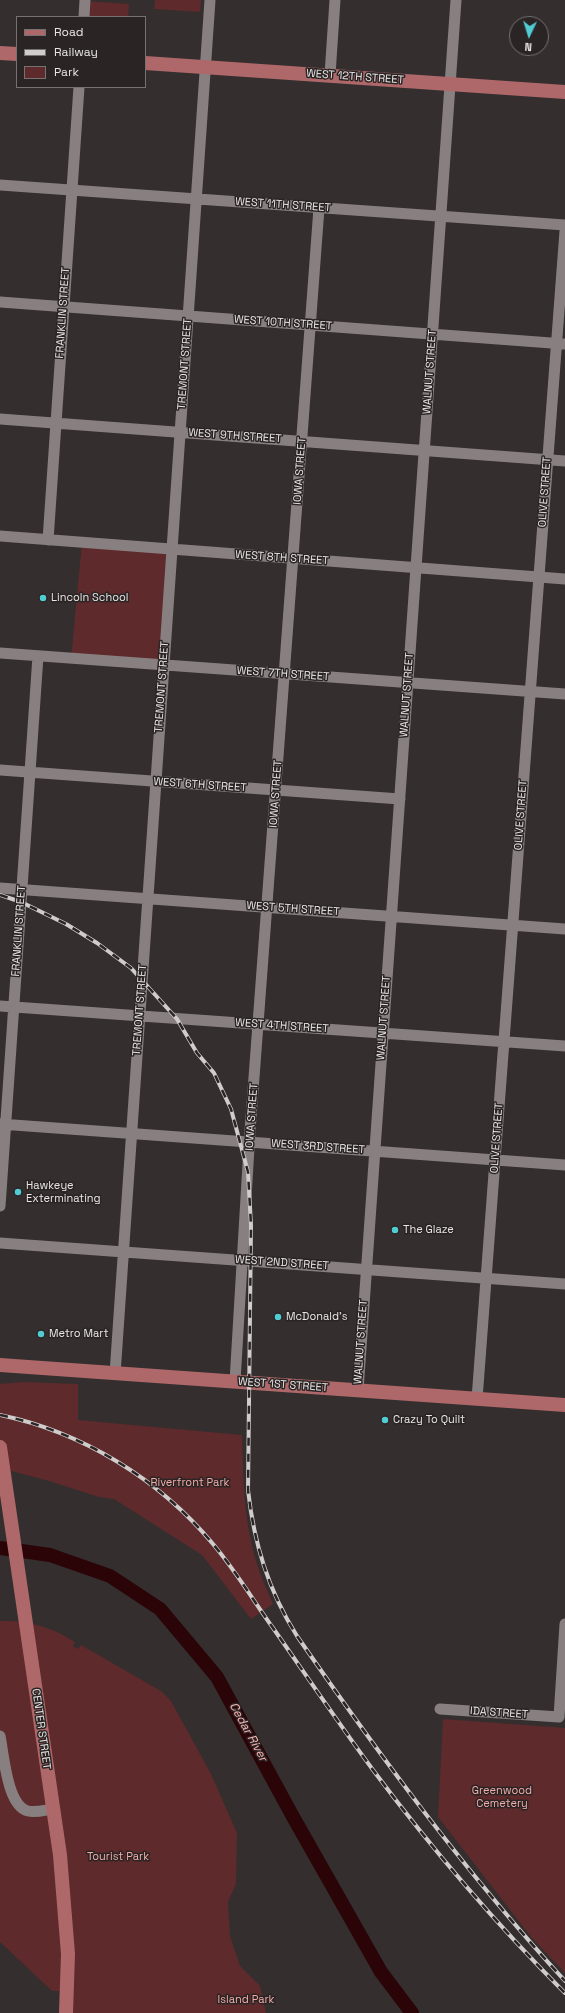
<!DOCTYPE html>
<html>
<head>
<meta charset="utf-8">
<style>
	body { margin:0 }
	#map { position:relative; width:565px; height:2013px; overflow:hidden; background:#342e2e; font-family:"Space Grotesk",sans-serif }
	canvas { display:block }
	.legend { position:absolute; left:16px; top:16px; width:130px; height:72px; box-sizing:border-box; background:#2a2424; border:1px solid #777272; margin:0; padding:5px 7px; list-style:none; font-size:12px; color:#eae6e6 }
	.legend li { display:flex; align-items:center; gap:8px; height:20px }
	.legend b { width:20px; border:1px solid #777272 }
	.north { position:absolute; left:509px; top:16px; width:40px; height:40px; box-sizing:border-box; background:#2a2424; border:1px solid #777272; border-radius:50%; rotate:184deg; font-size:11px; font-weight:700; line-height:16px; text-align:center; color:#eae6e6 }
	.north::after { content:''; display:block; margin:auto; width:14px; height:18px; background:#51ccd3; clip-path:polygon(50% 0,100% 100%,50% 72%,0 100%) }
</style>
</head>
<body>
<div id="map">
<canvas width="565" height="2013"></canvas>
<ul class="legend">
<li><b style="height:5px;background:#af686a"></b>Road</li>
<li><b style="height:5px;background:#d0cccc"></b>Railway</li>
<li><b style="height:11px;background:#5e2a2b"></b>Park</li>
</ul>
<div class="north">N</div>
</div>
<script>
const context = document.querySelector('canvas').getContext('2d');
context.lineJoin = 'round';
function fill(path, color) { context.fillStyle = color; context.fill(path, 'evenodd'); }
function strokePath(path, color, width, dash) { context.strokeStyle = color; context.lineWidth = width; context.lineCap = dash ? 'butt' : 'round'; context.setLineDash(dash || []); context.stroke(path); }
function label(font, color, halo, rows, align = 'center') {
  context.font = font + ' "Space Grotesk",sans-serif'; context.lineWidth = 3; context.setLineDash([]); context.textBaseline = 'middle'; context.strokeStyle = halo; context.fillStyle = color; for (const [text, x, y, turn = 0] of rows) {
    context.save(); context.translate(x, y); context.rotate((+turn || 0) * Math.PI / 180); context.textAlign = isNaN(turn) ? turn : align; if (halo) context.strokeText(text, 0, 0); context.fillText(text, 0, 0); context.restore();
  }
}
const green = new Path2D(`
	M155 0H201L200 12 154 9Z
	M85 1 129 4 128 17H84Z
	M82 542 172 549 164 665 71 659Z
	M24 1382 78 1384V1420L242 1435C243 1479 244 1524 258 1567 262 1580 268 1592 273 1604L251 1619 202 1555 114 1499 99 1497 49 1481 0 1468V1384Z
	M0 1621C28 1620 52 1627 75 1642L73 1646 78 1649 81 1645 161 1691 171 1701 211 1774 237 1833 236 1884 228 1902 230 1936 240 1966 260 1986 266 2013H66L67 1991H52L0 1942Z
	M443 1719 565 1728V1973L531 1937 438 1817Z`);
const river = new Path2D(`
	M0 1548 50 1555 110 1576 160 1609 217 1677 292 1815 381 1972 412 2013`);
const minor = new Path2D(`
	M84 17 85 0
	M330 75 335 0
	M0 185 565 225
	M0 302 565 344
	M0 419 565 461
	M0 536 565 579
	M48 540 79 87
	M0 653 565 694
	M0 770 400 799
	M0 888 565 929
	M0 1006 565 1046
	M0 1124 565 1165
	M0 1206 38 656
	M0 1243 565 1284
	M115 1374 210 0
	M235 1381 250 1131 319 208
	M358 1390 456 0
	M477 1399 565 231
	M440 1709 559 1717 565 1624
	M0 1736C4 1755 7 1806 28 1811 36 1813 45 1810 53 1809`);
const major = new Path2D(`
	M0 53 17 54
	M145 63 565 92
	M0 1365 565 1405
	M0 1447 60 1855 68 1954 66 2013`);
const rail = new Path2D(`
	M0 895 21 902 66 924 97 943 131 968 177 1019 197 1053 214 1073 231 1109 248 1172 251 1225 248 1490C254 1543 268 1590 297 1636 380 1756 466 1873 565 1981
	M0 1415C82 1432 159 1479 213 1544 235 1570 253 1600 273 1628 306 1675 339 1724 373 1770 432 1849 496 1924 565 1993`);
const markers = [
	[43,598,4,"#51ccd3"],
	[18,1192,4,"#51ccd3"],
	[395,1230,4,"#51ccd3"],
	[278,1317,4,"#51ccd3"],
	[41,1334,4,"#51ccd3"],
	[385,1420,4,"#51ccd3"]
];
const streetNames = [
	["WEST 12TH STREET",355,77,4],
	["WEST 11TH STREET",283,205,4],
	["FRANKLIN STREET",63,313,-86],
	["WEST 10TH STREET",283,323,4],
	["TREMONT STREET",185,364,-86],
	["WALNUT STREET",430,372,-86],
	["WEST 9TH STREET",235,436,4],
	["IOWA STREET",300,471,-86],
	["OLIVE STREET",545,492,-86],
	["WEST 8TH STREET",282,558,4],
	["WEST 7TH STREET",283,674,4],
	["TREMONT STREET",162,687,-86],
	["WALNUT STREET",407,695,-86],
	["WEST 6TH STREET",200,785,4],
	["IOWA STREET",276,794,-86],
	["OLIVE STREET",521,815,-86],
	["WEST 5TH STREET",293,909,4],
	["FRANKLIN STREET",19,931,-86],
	["TREMONT STREET",140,1010,-86],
	["WALNUT STREET",384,1018,-86],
	["WEST 4TH STREET",282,1026,4],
	["IOWA STREET",252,1117,-86],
	["OLIVE STREET",497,1138,-86],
	["WEST 3RD STREET",318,1147,4],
	["WEST 2ND STREET",282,1263,4],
	["WALNUT STREET",361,1342,-86],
	["WEST 1ST STREET",283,1385,4],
	["IDA STREET",499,1713,4],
	["CENTER STREET",41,1729,82]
];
const poiNames = [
	["Lincoln School",51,598],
	["Hawkeye",26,1186],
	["Exterminating",26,1199],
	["The Glaze",403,1230],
	["McDonald's",286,1317],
	["Metro Mart",49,1334],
	["Crazy To Quilt",393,1420]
];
const parkNames = [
	["Riverfront Park",190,1483],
	["Greenwood",502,1791],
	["Cemetery",502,1804],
	["Tourist Park",118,1857],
	["Island Park",246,2000]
];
const waterNames = [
	["Cedar River",248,1732,61]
];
fill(green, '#5e2a2b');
strokePath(river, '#2b0407', 14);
strokePath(minor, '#888080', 11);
strokePath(major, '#af686a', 14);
strokePath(rail, '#d0cccc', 4);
strokePath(rail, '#2a2424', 2.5, [8]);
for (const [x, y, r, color] of markers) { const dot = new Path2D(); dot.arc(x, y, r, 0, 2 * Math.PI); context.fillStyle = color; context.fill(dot); strokePath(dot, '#2a2424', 1.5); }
label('11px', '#eae6e6', '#2a2424', streetNames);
label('11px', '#eae6e6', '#2a2424', poiNames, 'left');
label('11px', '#f3acaa', '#2a2424', parkNames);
label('italic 12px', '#f9b2b0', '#2a2424', waterNames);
</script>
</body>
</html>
